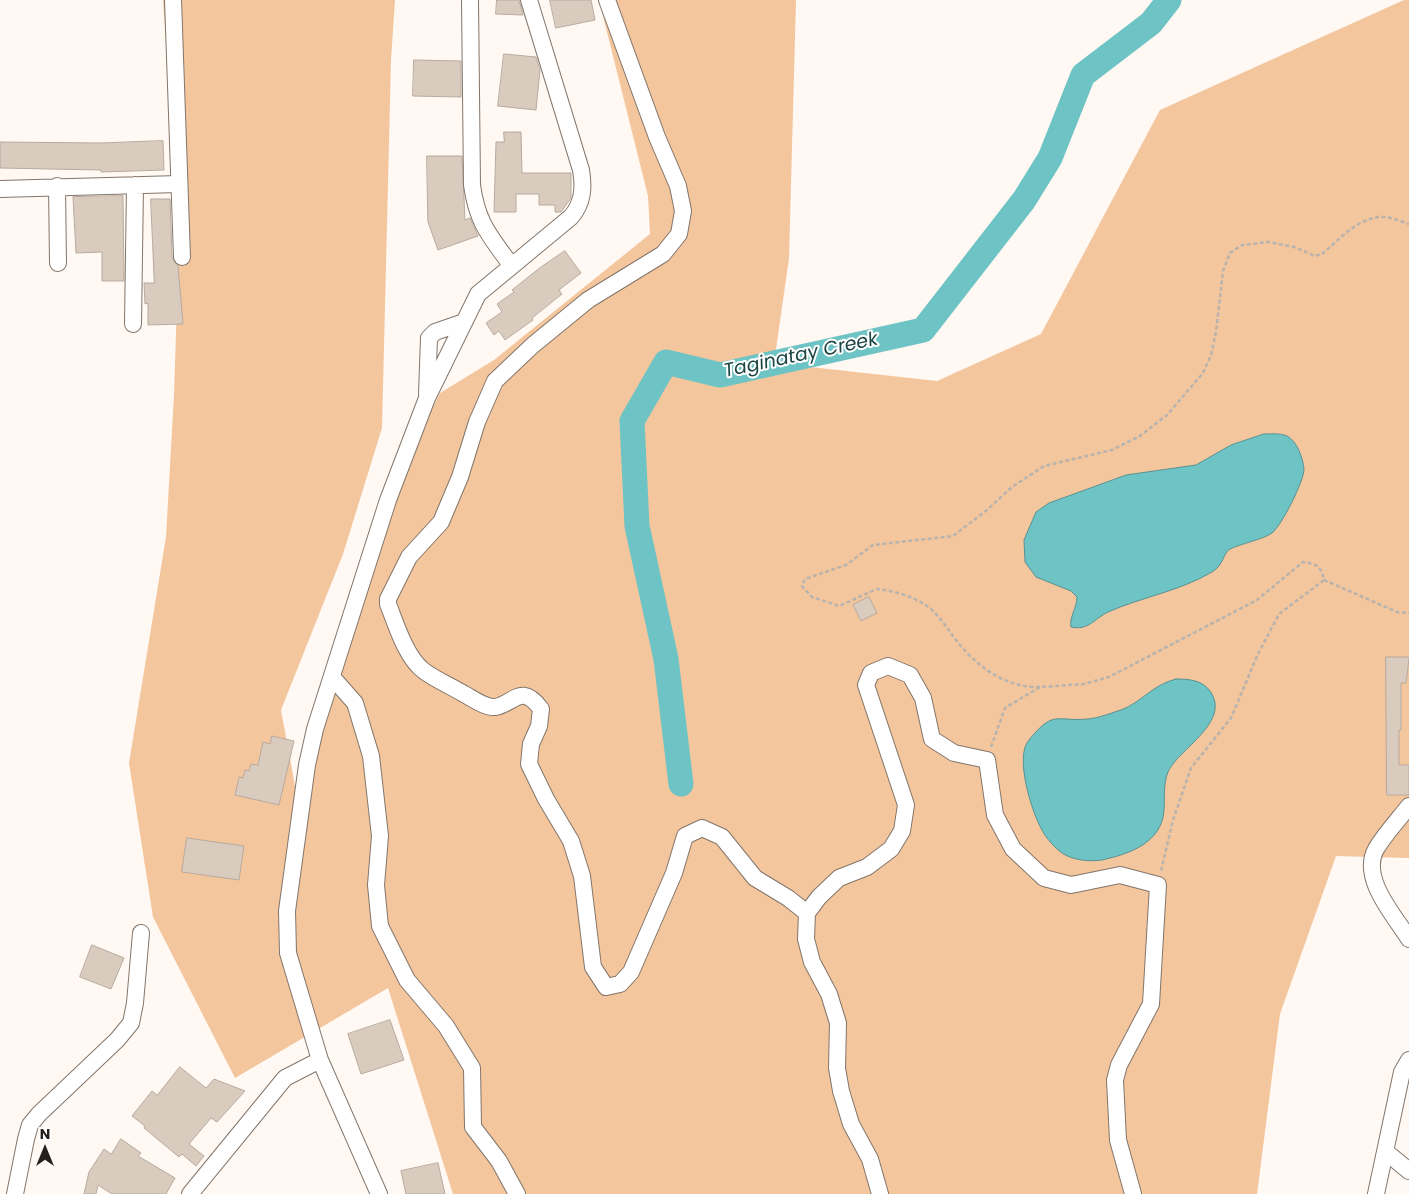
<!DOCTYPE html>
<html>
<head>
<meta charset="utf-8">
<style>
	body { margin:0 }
	#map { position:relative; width:1409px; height:1194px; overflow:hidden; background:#fff8f3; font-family:Poppins,sans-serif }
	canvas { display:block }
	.north { position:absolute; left:20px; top:1124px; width:50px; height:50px; -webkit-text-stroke:4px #fff; paint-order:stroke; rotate:0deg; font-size:14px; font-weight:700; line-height:20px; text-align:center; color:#241f1a }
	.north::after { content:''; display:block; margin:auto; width:18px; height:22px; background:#241f1a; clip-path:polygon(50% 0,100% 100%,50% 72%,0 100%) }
</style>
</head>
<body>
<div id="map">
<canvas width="1409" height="1194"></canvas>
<div class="north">N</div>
</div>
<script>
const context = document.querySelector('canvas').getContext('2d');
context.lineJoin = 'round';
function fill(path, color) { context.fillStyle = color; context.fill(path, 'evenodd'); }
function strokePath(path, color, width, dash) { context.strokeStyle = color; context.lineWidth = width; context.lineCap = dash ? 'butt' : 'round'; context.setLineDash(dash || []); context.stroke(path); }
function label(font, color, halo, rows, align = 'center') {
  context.font = font + ' Poppins,sans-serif'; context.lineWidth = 4; context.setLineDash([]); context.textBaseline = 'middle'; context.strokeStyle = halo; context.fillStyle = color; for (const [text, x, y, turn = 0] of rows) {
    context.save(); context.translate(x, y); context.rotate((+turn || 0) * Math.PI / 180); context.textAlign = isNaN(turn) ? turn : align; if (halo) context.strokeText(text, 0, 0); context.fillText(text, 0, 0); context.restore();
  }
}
const green = new Path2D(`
	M163 0H395L391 60 382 428 343 554 281 710 300 813 341 657 418 437 440 393 494 360 650 234 648 196 599 0H796L789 258 774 363 937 381 1041 334 1160 110 1404 0H1409V858L1336 856 1280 1014 1257 1194H453L388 988 235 1078 153 917 129 763 166 537 174 395 179 241Z`);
const water = new Path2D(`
	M1264 434C1271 434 1280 433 1287 436 1297 441 1303 458 1304 469 1304 481 1282 525 1272 533 1264 539 1240 544 1230 549 1223 553 1224 565 1212 572 1180 591 1142 597 1108 612 1094 619 1088 631 1071 627 1069 618 1077 607 1077 597L1071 591 1036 577 1025 562 1024 540 1036 512 1049 503 1126 475 1196 465 1231 445Z
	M1176 679C1189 679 1202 680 1210 691 1232 722 1178 749 1168 772 1163 784 1165 798 1164 810 1162 843 1129 854 1102 860 1089 862 1072 860 1062 853 1054 847 1046 838 1042 830 1032 813 1014 756 1029 740 1054 709 1056 722 1088 719 1099 718 1111 713 1121 710 1142 702 1152 685 1176 679Z`);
const river = new Path2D(`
	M681 784 666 659 637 526 632 421 666 362 720 375 923 330 1024 200 1050 158 1083 75 1151 23 1169 0`);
const building = new Path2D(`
	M497 0H519L523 15 496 14Z
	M550 0H591L595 20 556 28Z
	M504 54 536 57 540 70 536 110 498 106Z
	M414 60 461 61V97L413 96Z
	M504 132H521L522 173H571V198L561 212H555V205H539V194H516V212H494L496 142H504Z
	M163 141 164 170 101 172V170L0 168V142L100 143Z
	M427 156H462L465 220 470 218 478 236 438 250 428 222Z
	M123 196 124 281H102V252L76 253 73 197Z
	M151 199H170L172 257 178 266 183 324 148 325V303L145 304 144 283H154Z
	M565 251 581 273 559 290 562 294 532 318 533 320 505 340 499 331 494 335 486 323 502 312 497 304 514 292 512 290 541 267Z
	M869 597 877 613 861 621 853 605Z
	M1386 657H1408L1409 659 1406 683H1401V730H1399V765H1409V795H1387Z
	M272 736 294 741 279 805 235 795 239 777 243 778 245 770 249 771 251 764 258 765 263 742 270 744Z
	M187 838 244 846 239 880 182 872Z
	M92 945 124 958 111 989 80 977Z
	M390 1020 404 1060 361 1074 348 1034Z
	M180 1067 206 1088 214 1079 245 1091 217 1122 211 1118 189 1144 204 1156 196 1166 182 1154 179 1157 144 1128 145 1126 132 1116 152 1091 157 1095Z
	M121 1139 141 1153 138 1156 175 1178 166 1194H112L98 1185 96 1194H84L89 1172 104 1149 111 1154Z
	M438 1163 445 1194H406L401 1171Z`);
const path = new Path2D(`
	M1324 580 1397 612 1409 613
	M1040 687C1008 688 980 669 960 645 950 633 943 620 931 609 916 597 895 591 877 589L839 606 812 597 802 586 805 579 846 565 873 545 953 536 987 510 1012 487 1044 466 1112 450 1140 436 1167 415 1203 373 1211 355 1216 332 1223 271 1230 253 1242 245 1269 242 1294 247 1315 256 1322 254C1340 239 1360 215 1386 217 1393 218 1402 222 1409 224
	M991 747 1005 708 1040 687 1084 684 1109 677 1257 600 1303 562C1317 564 1321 566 1324 580L1279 614 1257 656 1231 718 1191 768 1173 820 1161 871`);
const minor = new Path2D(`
	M173 0 182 257
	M470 0 472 185C477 222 489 235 511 265
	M607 0 657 137 678 186 683 211 679 234 663 254 588 300 533 345 495 381 477 422 460 477 441 522 409 557 388 599V604C396 624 406 658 424 671 436 680 451 686 464 694 472 698 485 708 495 707 514 704 521 682 541 709L539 726 531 744 529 764 546 799 571 841 582 876 593 967 606 987 620 984 631 972 674 873 685 836 702 828 722 837 755 878 788 898 807 913
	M57 186 58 263
	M0 189 179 184
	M133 324 135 185
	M427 394 429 338 435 332 464 322
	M333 678 355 703 371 756 380 836 376 885 380 926 407 980 446 1026 472 1068 473 1127 499 1161 517 1194
	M1409 806C1398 820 1385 834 1376 849 1360 878 1394 915 1409 939
	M1386 1152 1409 1171
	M15 1194 26 1139 30 1125 39 1114 117 1040 131 1023 135 1003 141 933
	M190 1194 285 1078 320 1060
	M379 1194 320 1060 288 953 287 911 307 765 315 729 388 500 427 398 478 294 571 217C583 203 584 188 581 170L529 0
	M880 1194 870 1159 851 1124 841 1091 837 1068 838 1023 829 994 812 962 806 939 807 913 819 897 839 878 867 867 891 849 902 831 906 805 866 685 871 673 888 666 910 675 923 698 932 739 954 753 987 760 995 815 1013 849 1044 878 1071 885 1120 875 1158 885 1151 1004 1119 1065 1115 1080 1118 1140 1133 1194
	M1376 1194 1402 1072 1409 1060`);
const waterNames = [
	["Taginatay Creek",801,356,-12]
];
fill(green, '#f3c69d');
fill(water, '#6ec3c5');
strokePath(water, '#589292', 1);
strokePath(river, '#6ec3c5', 25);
fill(building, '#d9cbbe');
strokePath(building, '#b8aa9e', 1);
strokePath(minor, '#83756a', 18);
strokePath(path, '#b9b3ae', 2.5, [4, 2.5]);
strokePath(minor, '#fff', 16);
label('italic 19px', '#1b4444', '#fff', waterNames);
</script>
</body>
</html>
